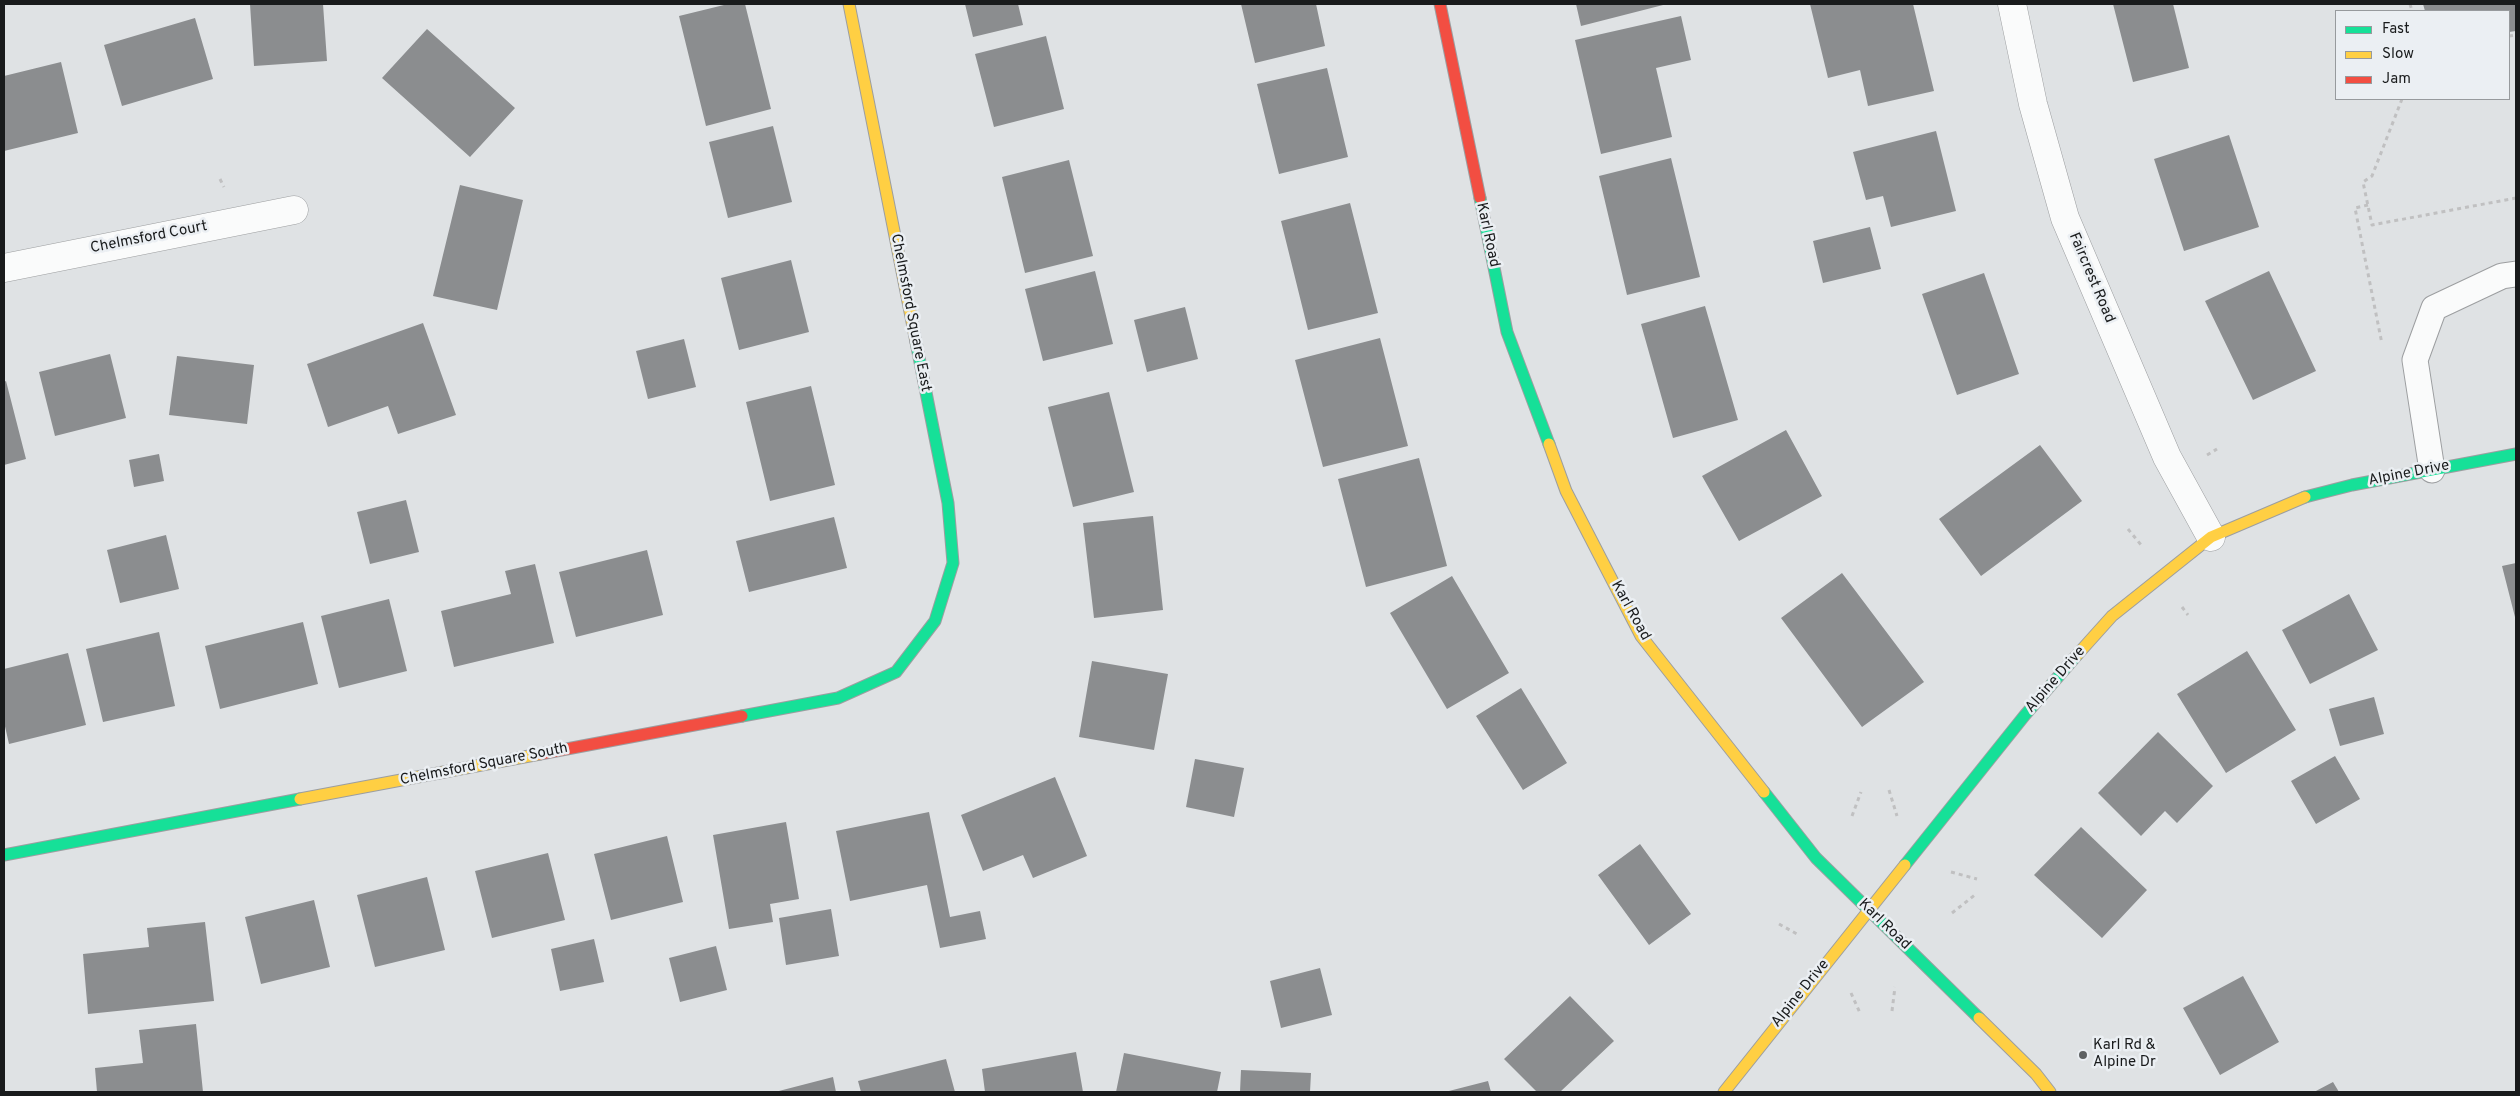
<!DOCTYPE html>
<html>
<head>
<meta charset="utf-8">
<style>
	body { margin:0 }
	#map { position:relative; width:2520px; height:1096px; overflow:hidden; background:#dfe2e4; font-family:Overpass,sans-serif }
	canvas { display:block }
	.frame { position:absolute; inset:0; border:5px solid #191b1c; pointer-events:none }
	.legend { position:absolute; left:2335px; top:10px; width:175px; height:90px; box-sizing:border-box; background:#ebeff3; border:1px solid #979a9d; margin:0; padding:6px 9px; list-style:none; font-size:15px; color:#191b1c }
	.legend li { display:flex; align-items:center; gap:10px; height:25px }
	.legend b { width:25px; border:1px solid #979a9d }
</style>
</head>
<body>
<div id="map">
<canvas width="2520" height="1096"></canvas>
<div class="frame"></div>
<ul class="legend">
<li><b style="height:6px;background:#16e098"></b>Fast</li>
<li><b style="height:6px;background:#ffcf43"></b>Slow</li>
<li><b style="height:6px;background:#f24e42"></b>Jam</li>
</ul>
</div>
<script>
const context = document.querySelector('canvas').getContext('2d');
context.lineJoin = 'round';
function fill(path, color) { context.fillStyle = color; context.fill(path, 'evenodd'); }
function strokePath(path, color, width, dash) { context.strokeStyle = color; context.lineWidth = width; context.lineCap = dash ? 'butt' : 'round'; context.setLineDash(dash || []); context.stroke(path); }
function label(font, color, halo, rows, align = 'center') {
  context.font = font + ' Overpass,sans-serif'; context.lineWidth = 5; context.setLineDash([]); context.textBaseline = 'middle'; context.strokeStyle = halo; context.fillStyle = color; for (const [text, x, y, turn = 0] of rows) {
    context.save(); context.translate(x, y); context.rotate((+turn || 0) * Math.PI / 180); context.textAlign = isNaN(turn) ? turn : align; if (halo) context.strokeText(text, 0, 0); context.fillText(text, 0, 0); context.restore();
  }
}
const building = new Path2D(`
	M250 4H323L327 61 254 66Z
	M728 4H745L771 109 706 126 679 16Z
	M965 4H1018L1023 25 973 37Z
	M1241 4H1316L1325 46 1255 63Z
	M1576 4H1667L1581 26Z
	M1810 4H1913L1934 91 1868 106 1860 70 1828 78Z
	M2113 4H2173L2189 68 2133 82Z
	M2423 4H2516V31L2509 32V11H2425Z
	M1681 16 1691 60 1656 68 1672 137 1601 154 1575 40Z
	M195 18 213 79 122 106 104 45Z
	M427 29 515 108 470 157 382 78Z
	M1046 36 1064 109 994 127 975 54Z
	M61 62 78 133 4 151V76Z
	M1327 68 1348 157 1279 174 1257 84Z
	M773 126 792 202 728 218 709 142Z
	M1936 131 1956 211 1891 227 1883 196 1866 200 1853 152Z
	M2229 135 2259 227 2184 251 2154 159Z
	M1671 158 1700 277 1627 295 1599 176Z
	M1069 160 1093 256 1025 273 1002 177Z
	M460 185 523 200 497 310 433 296Z
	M1350 203 1378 313 1308 330 1281 221Z
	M1870 227 1881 269 1823 283 1813 241Z
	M791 260 809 332 739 350 721 278Z
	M1095 271 1113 344 1043 361 1025 289Z
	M2269 271 2316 371 2253 400 2205 301Z
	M1984 273 2019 374 1957 395 1922 294Z
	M1705 306 1738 420 1673 438 1641 324Z
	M1185 307 1198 359 1147 372 1134 320Z
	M423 323 456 415 398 434 388 406 328 427 307 364Z
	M1380 338 1408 446 1323 467 1295 360Z
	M684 339 696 387 648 399 636 351Z
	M110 354 126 418 55 436 39 372Z
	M177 356 254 365 247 424 169 415Z
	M6 381 26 459 4 465V382Z
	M811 386 835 485 770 501 746 402Z
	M1109 392 1134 492 1073 507 1048 407Z
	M1786 430 1822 496 1739 541 1702 476Z
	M2040 445 2082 501 1981 576 1939 519Z
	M159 454 164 481 134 487 129 460Z
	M1419 458 1447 566 1366 587 1338 479Z
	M406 500 419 552 370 564 357 512Z
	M1153 516 1163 610 1094 618 1083 523Z
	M834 517 847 568 749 592 736 541Z
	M166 535 179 589 120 603 107 550Z
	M647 550 663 615 576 637 559 572Z
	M2516 563V621L2502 566Z
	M535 564 554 643 454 667 441 611 511 594 505 571Z
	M1842 573 1924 682 1862 727 1781 618Z
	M1452 576 1509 673 1447 709 1390 613Z
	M2349 594 2378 650 2310 684 2282 630Z
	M389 599 407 671 339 688 321 616Z
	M303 622 318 684 220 709 205 646Z
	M159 632 175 706 103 722 86 649Z
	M2247 651 2296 730 2226 773 2177 694Z
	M68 653 86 725 9 744 4 722V669Z
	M1092 661 1168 674 1154 750 1079 737Z
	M1521 688 1567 763 1523 790 1476 716Z
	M2374 697 2384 734 2340 746 2329 709Z
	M2158 732 2213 786 2177 823 2165 811 2141 836 2098 793Z
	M2335 756 2360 799 2316 824 2291 781Z
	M1195 759 1244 768 1234 817 1186 807Z
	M1055 777 1087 856 1033 878 1023 855 983 871 961 815Z
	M929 812 950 917 980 911 986 939 940 948 927 885 850 901 836 831Z
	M786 822 799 899 770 904 773 922 729 929 713 835Z
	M2081 827 2147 890 2102 938 2034 875Z
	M667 836 683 902 611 920 594 854Z
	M1640 844 1691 914 1649 945 1598 875Z
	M548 853 565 920 492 938 475 871Z
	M427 877 445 950 375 967 357 895Z
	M314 900 330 967 261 984 245 917Z
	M831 909 839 956 786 965 779 918Z
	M205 922 214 1001 88 1014 83 954 149 947 147 928Z
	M594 939 604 982 560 991 551 949Z
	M716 946 727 990 680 1002 669 958Z
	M1320 968 1332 1015 1281 1028 1270 981Z
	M2243 976 2279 1042 2220 1075 2183 1008Z
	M1570 996 1614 1041 1560 1092H1537L1504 1059Z
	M196 1024 203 1092H97L95 1068 143 1063 139 1030Z
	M1076 1052 1083 1092H985L982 1069Z
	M1124 1053 1221 1072 1217 1092H1116Z
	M946 1059 955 1092H861L858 1081Z
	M1241 1070 1311 1073 1310 1092H1240Z
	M833 1077 836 1092H775Z
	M1488 1081 1491 1092H1445Z
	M2333 1082 2339 1092H2314Z`);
const path = new Path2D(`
	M2410 4 2412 11
	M2509 36 2516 35
	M2402 99 2372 176 2363 182 2372 225 2516 198
	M220 179 224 187
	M2368 205 2355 208 2382 344
	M2207 455 2217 449
	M2128 529 2142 546
	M2182 607 2188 615
	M1889 790 1897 816
	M1852 816 1861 792
	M1951 872 1977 879
	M1952 913 1976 894
	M1779 924 1797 934
	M1851 993 1860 1013
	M1892 1011 1895 987`);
const lane = new Path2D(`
	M2432 470 2415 360 2434 308 2502 276 2516 274`);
const street = new Path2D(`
	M2012 4 2033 104 2065 218 2167 457 2211 537
	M4 268 294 210`);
const fast = new Path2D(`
	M1480 198 1507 332 1549 444
	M2305 497 2352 485 2516 454
	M742 716 838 698 896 672 935 621 953 563 948 503 916 342
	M1764 792 1816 858 1979 1018
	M4 855 300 799
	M1905 865 2025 715 2077 655`);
const slow = new Path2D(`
	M849 4 916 342
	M1549 444 1566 491 1641 636 1764 792
	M2077 655 2112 616 2211 537 2305 497
	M300 799 540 754
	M1979 1018 2036 1074 2050 1092
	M1724 1092 1905 865`);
const jam = new Path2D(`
	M1440 4 1480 198
	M540 754 742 716`);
const markers = [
	[2083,1055,5,"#5e6162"]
];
const streetNames = [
	["Karl Road",1487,235,78],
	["Chelmsford Court",149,238,-11],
	["Faircrest Road",2091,278,67],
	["Chelmsford Square East",910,313,79],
	["Alpine Drive",2409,474,-11],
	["Karl Road",1630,611,61],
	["Alpine Drive",2056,680,-49],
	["Chelmsford Square South",484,765,-11],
	["Karl Road",1884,925,44],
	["Alpine Drive",1801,994,-51]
];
const poiNames = [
	["Karl Rd &",2093,1046],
	["Alpine Dr",2093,1063]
];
fill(building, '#8b8d8f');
strokePath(lane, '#9c9ea0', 27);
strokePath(street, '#9c9ea0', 29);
strokePath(fast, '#9c9ea0', 13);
strokePath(slow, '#9c9ea0', 13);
strokePath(jam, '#9c9ea0', 13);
strokePath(path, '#c0c0c1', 3, [4, 4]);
strokePath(lane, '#fafbfb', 25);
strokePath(street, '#fafbfb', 28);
strokePath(fast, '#16e098', 11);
strokePath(slow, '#ffcf43', 11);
strokePath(jam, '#f24e42', 11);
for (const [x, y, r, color] of markers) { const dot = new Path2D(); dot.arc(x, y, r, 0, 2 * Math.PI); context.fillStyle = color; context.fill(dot); strokePath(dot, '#ebeff3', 2); }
label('15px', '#191b1c', '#ebeff3', streetNames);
label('15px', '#191b1c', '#ebeff3', poiNames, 'left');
</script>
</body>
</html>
